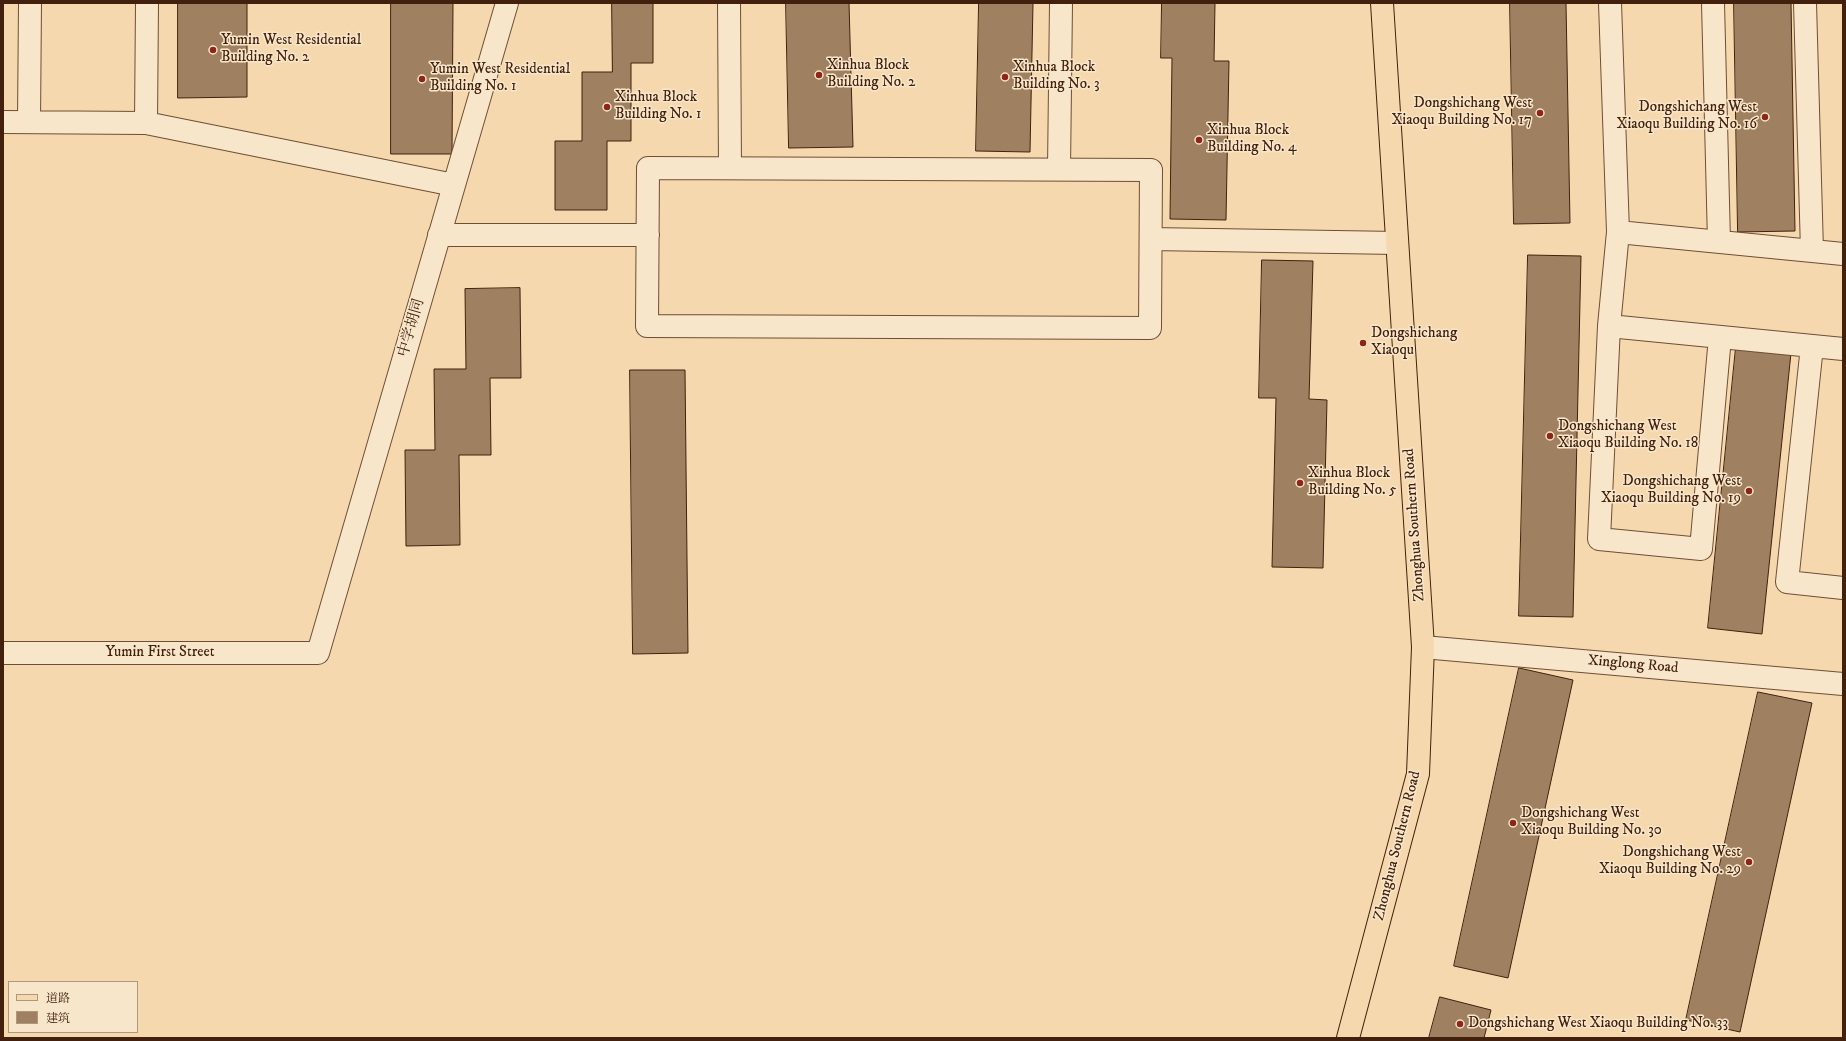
<!DOCTYPE html>
<html>
<head>
<meta charset="utf-8">
<style>
	body { margin:0 }
	#map { position:relative; width:1846px; height:1041px; overflow:hidden; background:#f5d8ae; font-family:"IM FELL DW Pica","Noto Serif SC",serif }
	canvas { display:block }
	.frame { position:absolute; inset:0; border:4px solid #42200d; pointer-events:none }
	.legend { position:absolute; left:8px; top:981px; width:130px; height:52px; box-sizing:border-box; background:#f8e6ca; border:1px solid #af977e; margin:0; padding:5px 7px; list-style:none; font-size:12px; color:#42200d }
	.legend li { display:flex; align-items:center; gap:8px; height:20px }
	.legend b { width:20px; border:1px solid #af977e }
</style>
</head>
<body>
<div id="map">
<canvas width="1846" height="1041"></canvas>
<div class="frame"></div>
<ul class="legend">
<li><b style="height:5px;background:#f5d8ae"></b>道路</li>
<li><b style="height:11px;background:#9f8061"></b>建筑</li>
</ul>
</div>
<script>
const context = document.querySelector('canvas').getContext('2d');
context.lineJoin = 'round';
function fill(path, color) { context.fillStyle = color; context.fill(path, 'evenodd'); }
function strokePath(path, color, width, dash) { context.strokeStyle = color; context.lineWidth = width; context.lineCap = dash ? 'butt' : 'round'; context.setLineDash(dash || []); context.stroke(path); }
function label(font, color, halo, rows, align = 'center') {
  context.font = font + ' "IM FELL DW Pica","Noto Serif SC",serif'; context.lineWidth = 3; context.setLineDash([]); context.textBaseline = 'middle'; context.strokeStyle = halo; context.fillStyle = color; for (const [text, x, y, turn = 0] of rows) {
    context.save(); context.translate(x, y); context.rotate((+turn || 0) * Math.PI / 180); context.textAlign = isNaN(turn) ? turn : align; if (halo) context.strokeText(text, 0, 0); context.fillText(text, 0, 0); context.restore();
  }
}
const building = new Path2D(`
	M178 3H247V97L178 98Z
	M391 3H453L452 154H391Z
	M612 3H653V63H631V141H607V210H555V141H582V72H612Z
	M786 3H849L853 147 789 148Z
	M979 3H1033L1030 152 976 151Z
	M1162 3H1215L1214 61H1229L1226 220 1170 219 1172 58H1161Z
	M1510 3H1566L1570 223 1514 224Z
	M1734 3H1791L1795 231 1738 232Z
	M1528 255 1581 256 1573 617 1519 616Z
	M1262 260 1313 261 1309 399 1327 400 1323 568 1272 567 1276 398H1259Z
	M520 288 521 378H490L491 455H459L460 545 406 546 405 450H435L434 369H466L465 289Z
	M1736 347 1791 353 1762 634 1708 628Z
	M630 370H685L688 653 633 654Z
	M1519 668 1573 680 1508 978 1454 966Z
	M1758 692 1812 703 1740 1032 1686 1020Z
	M1440 997 1491 1010 1484 1038H1429Z`);
const minor = new Path2D(`
	M729 3 730 168
	M1610 3 1618 232
	M1713 3 1719 242
	M1805 3 1812 251
	M3 122 146 123 454 185
	M29 122 30 3
	M146 123 147 3
	M648 168 1151 170 1150 328 647 326Z
	M1059 169 1061 3
	M439 235H648
	M1151 239 1397 243
	M1843 254 1618 232 1609 326 1843 349
	M1609 326 1599 539 1701 549 1720 337
	M1812 346 1787 582 1843 588
	M1423 647 1843 684
	M3 653H318L507 3`);
const major = new Path2D(`
	M1348 1038 1418 774 1423 647 1382 3`);
const markers = [
	[213,50,4,"#8f2418"],
	[819,75,4,"#8f2418"],
	[1005,77,4,"#8f2418"],
	[422,79,4,"#8f2418"],
	[607,107,4,"#8f2418"],
	[1540,113,4,"#8f2418"],
	[1765,117,4,"#8f2418"],
	[1199,140,4,"#8f2418"],
	[1363,343,4,"#8f2418"],
	[1550,436,4,"#8f2418"],
	[1300,483,4,"#8f2418"],
	[1749,491,4,"#8f2418"],
	[1513,823,4,"#8f2418"],
	[1749,862,4,"#8f2418"],
	[1460,1024,4,"#8f2418"]
];
const poiNames = [
	["Yumin West Residential",221,41],
	["Building No. 2",221,58],
	["Xinhua Block",827,66],
	["Building No. 2",827,83],
	["Xinhua Block",1013,68],
	["Building No. 3",1013,85],
	["Yumin West Residential",430,70],
	["Building No. 1",430,87],
	["Xinhua Block",615,98],
	["Building No. 1",615,115],
	["Dongshichang West",1532,104,"right"],
	["Xiaoqu Building No. 17",1532,121,"right"],
	["Dongshichang West",1757,108,"right"],
	["Xiaoqu Building No. 16",1757,125,"right"],
	["Xinhua Block",1207,131],
	["Building No. 4",1207,148],
	["Dongshichang",1371,334],
	["Xiaoqu",1371,351],
	["Dongshichang West",1558,427],
	["Xiaoqu Building No. 18",1558,444],
	["Xinhua Block",1308,474],
	["Building No. 5",1308,491],
	["Dongshichang West",1741,482,"right"],
	["Xiaoqu Building No. 19",1741,499,"right"],
	["Dongshichang West",1521,814],
	["Xiaoqu Building No. 30",1521,831],
	["Dongshichang West",1741,853,"right"],
	["Xiaoqu Building No. 29",1741,870,"right"],
	["Dongshichang West Xiaoqu Building No. 33",1468,1024]
];
const streetNames = [
	["中学胡同",412,328,-74],
	["Zhonghua Southern Road",1415,525,-94],
	["Yumin First Street",160,653],
	["Xinglong Road",1633,665,5],
	["Zhonghua Southern Road",1398,846,-76]
];
fill(building, '#9f8061');
strokePath(building, '#42200d', 1);
strokePath(minor, '#6f4e35', 24);
strokePath(major, '#42200d', 24);
strokePath(minor, '#f8e6ca', 22);
strokePath(major, '#f5d8ae', 22);
for (const [x, y, r, color] of markers) { const dot = new Path2D(); dot.arc(x, y, r, 0, 2 * Math.PI); context.fillStyle = color; context.fill(dot); strokePath(dot, '#f8e6ca', 1.5); }
label('15px', '#42200d', '#f8e6ca', poiNames, 'left');
label('15px', '#42200d', '#f8e6ca', streetNames);
</script>
</body>
</html>
